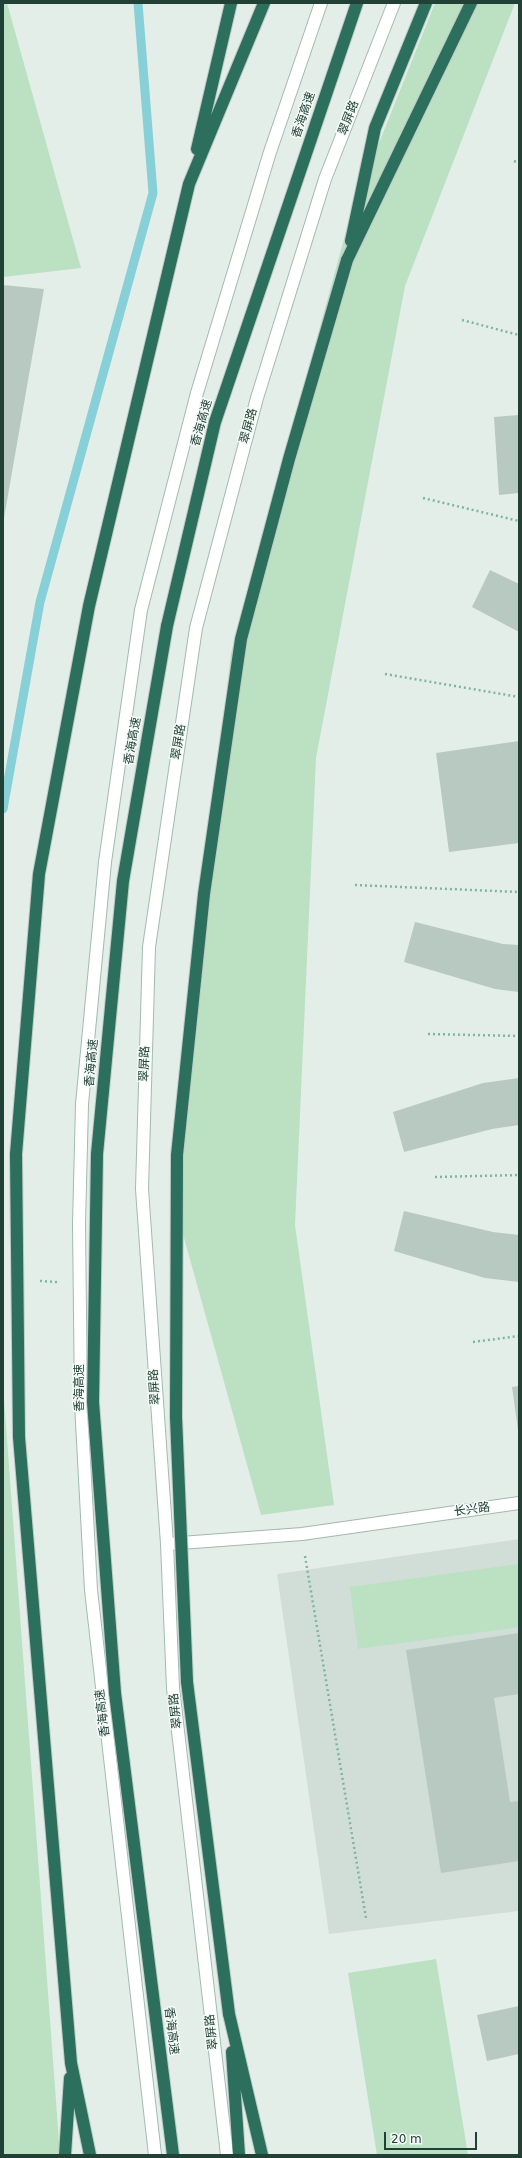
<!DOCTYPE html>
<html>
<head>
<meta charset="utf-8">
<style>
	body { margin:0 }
	#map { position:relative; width:522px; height:2158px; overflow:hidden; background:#e3eee8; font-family:"DejaVu Sans",sans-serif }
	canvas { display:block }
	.frame { position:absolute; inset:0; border:4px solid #214136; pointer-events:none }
	.scale { position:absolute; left:384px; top:2132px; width:93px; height:18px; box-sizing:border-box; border:2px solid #214136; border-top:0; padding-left:5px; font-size:12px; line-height:14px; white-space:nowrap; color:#214136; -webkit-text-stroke:3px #f4faf7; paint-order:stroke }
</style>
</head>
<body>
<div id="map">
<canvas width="522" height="2158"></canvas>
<div class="frame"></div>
<div class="scale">20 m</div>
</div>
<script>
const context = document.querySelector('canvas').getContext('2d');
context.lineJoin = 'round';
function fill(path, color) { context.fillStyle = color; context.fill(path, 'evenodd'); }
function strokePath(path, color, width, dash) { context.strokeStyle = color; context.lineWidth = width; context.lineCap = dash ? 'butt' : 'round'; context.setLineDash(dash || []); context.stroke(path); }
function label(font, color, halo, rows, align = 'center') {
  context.font = font + ' "DejaVu Sans","Noto Sans SC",sans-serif'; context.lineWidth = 3; context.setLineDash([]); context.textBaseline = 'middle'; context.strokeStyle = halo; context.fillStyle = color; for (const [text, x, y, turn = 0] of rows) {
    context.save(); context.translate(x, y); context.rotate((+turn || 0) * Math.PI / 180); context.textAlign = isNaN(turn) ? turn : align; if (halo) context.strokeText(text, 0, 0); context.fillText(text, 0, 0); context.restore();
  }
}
const built = new Path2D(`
	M519 1539V1911L329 1934 277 1574Z`);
const green = new Path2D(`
	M3 3H7L81 268 3 277Z
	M435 3H515L405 286 316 758 295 1225 334 1505 261 1515 171 1191 231 653 351 213Z
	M3 1385 60 2155H3Z
	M519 1564V1627L358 1649 350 1587Z
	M436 1959 468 2155H377L348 1973Z`);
const stream = new Path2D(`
	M3 809 40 602 153 193 138 3`);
const building = new Path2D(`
	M3 285 44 289 4 518H3Z
	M519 415V493L499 495 494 417Z
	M490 570 519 584V632L472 607Z
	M519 741V843L449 852 436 753Z
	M415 922 503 944 519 945V992L495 989 404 962Z
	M519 1078V1125L492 1129 404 1152 393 1112 483 1083Z
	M404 1211 493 1232 519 1235V1282L485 1278 394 1251Z
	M519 1386V1430H518L512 1387Z
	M519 1633V1694L494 1698 510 1802 519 1801V1861L441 1873 406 1650Z
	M519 2006V2054L487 2061 477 2015Z`);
const path = new Path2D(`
	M514 161 519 163
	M462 320 519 335
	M423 498 519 521
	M385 674 519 697
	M355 885 519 892
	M428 1034 519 1036
	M435 1177 519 1175
	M40 1281 57 1282
	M473 1342 519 1336
	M305 1556 366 1918`);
const street = new Path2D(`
	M167 1544 302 1534 519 1503`);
const secondary = new Path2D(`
	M155 2155 91 1590 81 1404 79 1224 82 1104 105 862 141 610 197 393 270 152 321 3
	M227 2155 173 1688 167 1544 142 1189 149 947 196 628 257 398 325 179 394 3`);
const highway = new Path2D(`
	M197 149 231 3
	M351 241 375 128 426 3
	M347 260 471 3
	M167 626 215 422 357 3
	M229 2014 262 2155
	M232 2052 239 2155
	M65 2155 70 2078
	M90 2155 71 2063 19 1437 16 1154 39 874 89 606 189 184 264 3`);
const highwayBridge = new Path2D(`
	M167 626 123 881 97 1154 93 1402 115 1693 173 2155
	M229 2014 187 1682 176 1417 177 1155 204 894 241 639 289 459 347 260`);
const streetNames = [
	["香海高速",304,115,-71],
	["翠屏路",349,118,-69],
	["香海高速",202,423,-74],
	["翠屏路",249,426,-75],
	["香海高速",133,741,-80],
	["翠屏路",179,742,-81],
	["香海高速",92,1063,-85],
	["翠屏路",145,1064,-88],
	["翠屏路",155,1387,-94],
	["香海高速",80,1388,-90],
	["长兴路",472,1510,-8],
	["翠屏路",176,1711,-96],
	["香海高速",103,1713,-97],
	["香海高速",171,2031,83],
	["翠屏路",212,2032,-96]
];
fill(built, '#d1ded7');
fill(green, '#bbe0c2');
strokePath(stream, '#88d0d7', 9);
fill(building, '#b8c9c1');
strokePath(street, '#a5b7af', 14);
strokePath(secondary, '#a1bbb0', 14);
strokePath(highway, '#c1cac7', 14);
strokePath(path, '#81b4a0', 2.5, [2, 3]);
strokePath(street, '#fff', 12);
strokePath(secondary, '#fff', 12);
strokePath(highway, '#2b6f5c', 12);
strokePath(highwayBridge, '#c1cac7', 14, []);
strokePath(highwayBridge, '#2b6f5c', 12);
label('12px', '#214136', '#f4faf7', streetNames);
</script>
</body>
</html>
